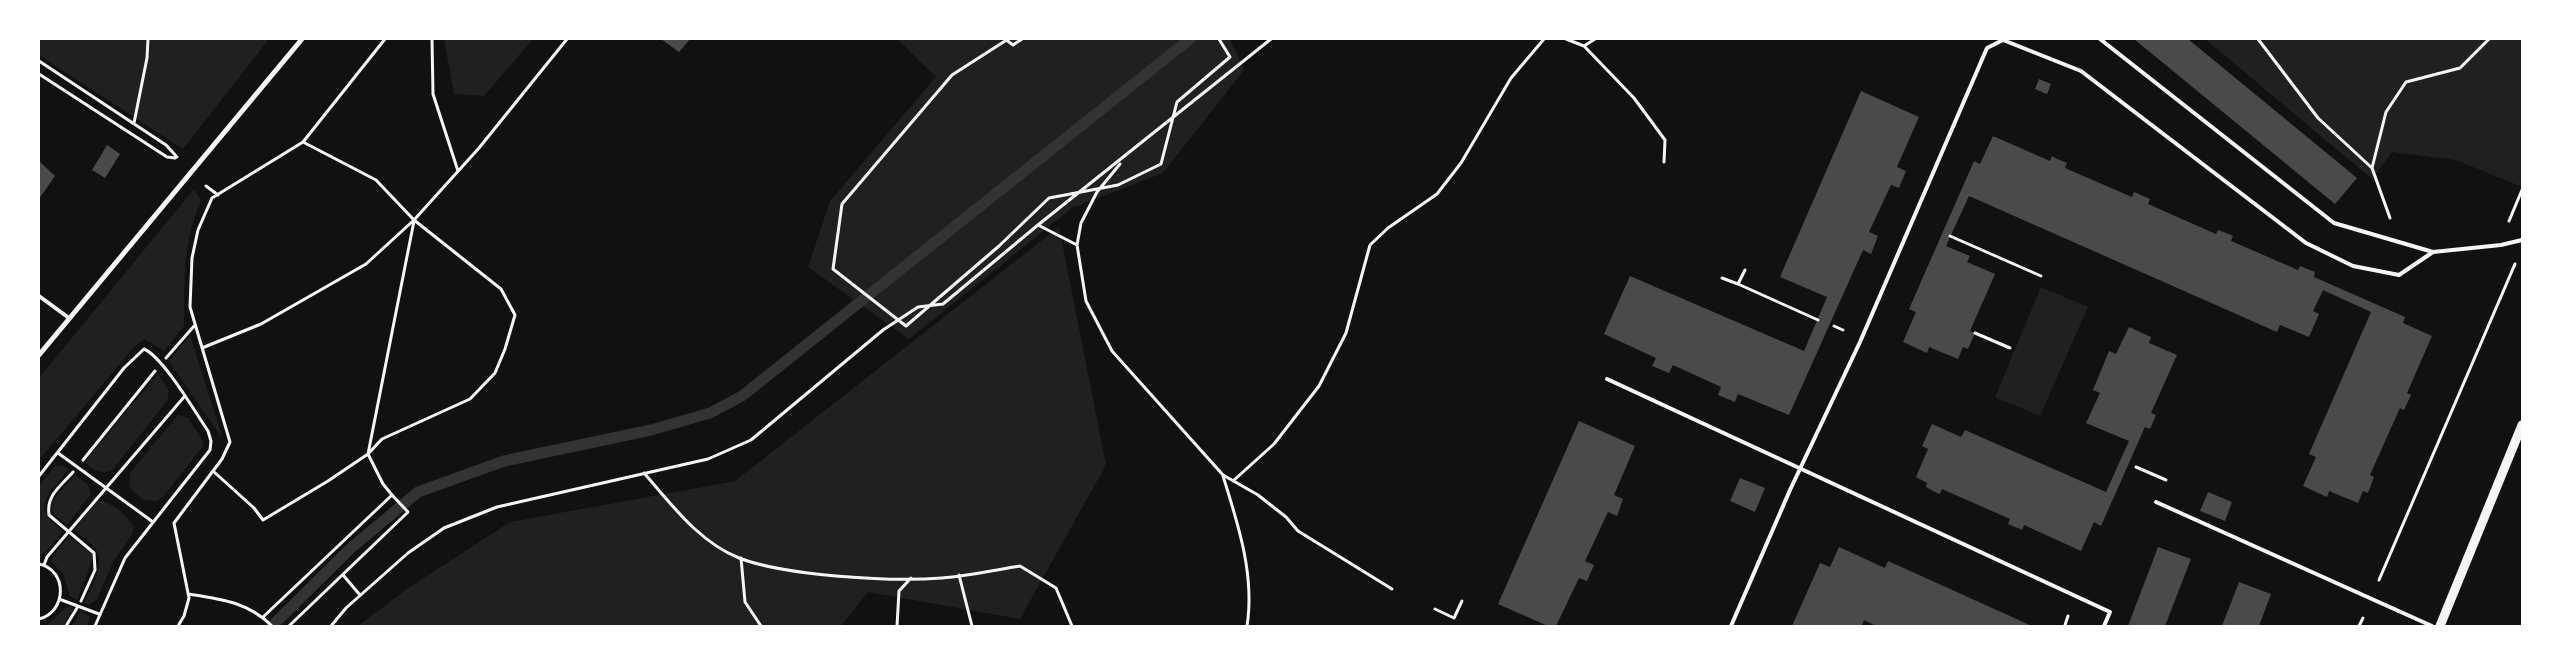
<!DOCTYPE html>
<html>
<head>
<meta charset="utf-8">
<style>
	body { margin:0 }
	#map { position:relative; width:2561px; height:665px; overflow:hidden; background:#111; font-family:Poppins,sans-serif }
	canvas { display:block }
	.frame { position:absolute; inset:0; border:40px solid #fff; pointer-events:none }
</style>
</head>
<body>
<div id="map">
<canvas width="2561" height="665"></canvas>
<div class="frame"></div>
</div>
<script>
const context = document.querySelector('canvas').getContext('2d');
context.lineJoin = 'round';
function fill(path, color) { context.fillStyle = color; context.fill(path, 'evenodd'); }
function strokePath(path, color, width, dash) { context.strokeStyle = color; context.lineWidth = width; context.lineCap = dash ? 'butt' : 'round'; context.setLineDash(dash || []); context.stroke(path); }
const green = new Path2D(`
	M39 39H269L183 149 39 55Z
	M444 39H533L484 96 454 94Z
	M897 39H1230L1244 70 1163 173 1072 208 909 339 808 267 830 201 936 77Z
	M2205 39H2522V187L2456 160 2392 152 2372 179Z
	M194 189 201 201C182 242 185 282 184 326L164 351 144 339 134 347 39 460V378Z
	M1059 227 1106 465 1020 619 868 592 841 626H358L407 589 510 522 735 481Z
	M2041 287 2088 307 2040 416 1995 397Z
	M190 335 221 433 222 438 169 361Z
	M158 374 169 391 167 401 113 469C103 477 93 469 84 462Z
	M178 415 188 418 203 441V446L163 497 157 501 143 500 129 487 130 473Z
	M56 465 64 466 69 469C49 494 30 507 63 531L46 551 39 556V486Z
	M75 475 88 485 91 494 67 525C59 518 49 513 52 501Z
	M97 501C110 500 129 516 134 528L130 538 114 560 97 599 89 605 84 603C91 587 107 563 95 548 90 541 81 536 74 530Z
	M69 536 91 554 92 561 77 600 70 596 63 573 51 561 54 554Z
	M70 606 74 608 63 626H43C55 623 59 609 70 606Z
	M81 611 90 617 87 626H72Z`);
const stream = new Path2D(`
	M272 626 351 548 418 492 504 461 651 430 710 413 742 396 1190 39`);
const building = new Path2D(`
	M661 39H690L679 52Z
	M2134 39H2188L2357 178 2335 204Z
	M2039 79 2051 84 2047 94 2035 89Z
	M1861 91 1919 117 1897 167 1906 171 1899 188 1891 185 1869 232 1878 236 1871 254 1863 250 1789 415 1738 394 1735 402 1718 395 1721 387 1673 365 1669 373 1652 366 1656 358 1604 334 1630 276 1804 351 1827 297 1780 277Z
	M1993 136 2050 161 2052 156 2055 158 2067 163 2065 168 2132 197 2134 192 2150 199 2148 204 2216 234 2218 230 2221 231 2233 236 2231 241 2298 270 2300 266 2315 272 2314 277 2405 317 2403 323 2432 336 2407 393 2411 395 2404 410 2400 408 2370 475 2374 477 2368 493 2363 491 2358 503 2329 491 2327 497 2303 486 2316 457 2309 454 2371 312 2323 290 2313 311 2319 314 2309 337 2280 325 2277 332 1969 196 1946 246 1970 256 1967 262 1995 274 1970 331 1975 333 1968 349 1963 347 1958 359 1929 347 1927 353 1903 342 1916 312 1909 309 1974 161 1980 164Z
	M107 145 120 154 105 178 92 170Z
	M39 161 55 176 39 199Z
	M2129 327 2151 337 2149 343 2177 355 2151 413 2156 415 2150 429 2145 427 2101 526 2094 522 2081 551 2024 525 2022 530 2020 529 2008 524 2010 519 1942 489 1940 494 1937 493 1926 487 1927 483 1916 477 1928 449 1922 446 1932 424 1961 437 1965 430 2106 492 2129 441 2086 423 2100 393 2093 390 2109 351 2116 354Z
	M1579 421 1635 446 1614 495 1623 499 1617 516 1608 512 1585 561 1594 565 1587 581 1579 578 1556 626H1548L1498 604Z
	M1740 478 1765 488 1755 512 1730 501Z
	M2208 492 2232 502 2225 521 2200 511Z
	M1839 547 1885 568 1888 561 2032 626H1876L1864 620 1862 626H1792L1820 563 1830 567Z
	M2158 547 2191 559 2165 626H2128Z
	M2239 582 2271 594 2259 626H2222Z`);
const path = new Path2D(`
	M432 39 433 94 458 171
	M1005 39 1013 45 1022 39
	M1566 39 1584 46 1634 98 1665 140 1664 162
	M2258 39 2318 118 2372 168 2390 218
	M1005 41 952 75 842 204 833 269 906 326 999 246 1049 198 1118 185 1161 164 1177 102 1230 57 1219 39
	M1584 46 1595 39
	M39 61 166 145 177 157
	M39 74 167 157 175 158
	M134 123 147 58 148 39
	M1120 164 1097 192 1081 223 1077 245 1086 301 1112 351 1223 475 1258 495 1286 517 1298 531 1392 589
	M2372 168 2386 112 2406 82 2460 68 2489 39
	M206 186 218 195
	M2509 221 2522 190
	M1038 225 1077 245
	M1950 236 2041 276
	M1722 278 1738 284 1745 270
	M1738 284 1818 320
	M1834 326 1843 330
	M1975 333 2010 348
	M202 348 261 324 366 264 414 220 479 148 567 39
	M166 358 195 325
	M58 453 153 522
	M83 460 155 371
	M2136 467 2166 480
	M213 471 254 508 263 520 328 481 368 454 382 439 470 399 495 373 505 349 515 315 501 289 414 220 376 180 303 142
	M73 472C61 486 46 495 49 515L94 553 95 570 81 601
	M644 473C672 505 699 542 739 558 786 576 891 582 942 578 968 576 995 570 1020 566L1056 588 1072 626
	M39 476 124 368 144 349C163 357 195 412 208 431L211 441 210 450 125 558 95 626
	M1223 476C1238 524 1255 575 1247 626
	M1233 481 1274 444 1319 386 1346 333 1370 245 1388 228 1437 194 1461 163 1511 78 1544 39
	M392 495 383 484 368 454 414 221
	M741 558 745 602 761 626
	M39 564C68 570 67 612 39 619
	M44 565 47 557 184 397
	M343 575 360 595
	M959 575 972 626
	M2379 580 2515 264
	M188 594C221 599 248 602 272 626
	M59 599 99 614
	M1435 609 1454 618 1462 601
	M263 617 392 495 408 512 289 626
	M2065 625 2068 616
	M66 626 77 608
	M178 626 184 616 189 598 174 523 222 459 230 442 190 307 192 258 198 230 212 198 303 142 385 39
	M331 626 346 608 408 553 444 528 497 507 708 459 751 440 883 330 918 307 943 304 1038 225 1271 39
	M897 626 899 591 911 578
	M2359 626 2363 618`);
const service = new Path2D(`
	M2100 39 2334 223 2433 252 2501 245 2522 240
	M39 296 69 318
	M1607 379 2110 612 2104 626
	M2156 502 2432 626
	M1731 626 1790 490 1860 342 1987 48 2003 40 2081 71 2306 243 2353 266 2399 275 2433 252`);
const minor = new Path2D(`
	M39 355 302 39`);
const tertiary = new Path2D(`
	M2440 626 2522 425`);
fill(green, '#202020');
strokePath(stream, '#333', 11);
fill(building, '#4a4a4a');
strokePath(path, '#f5f5f5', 3);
strokePath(service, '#f5f5f5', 4);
strokePath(minor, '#f5f5f5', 5);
strokePath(tertiary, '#f5f5f5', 9);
</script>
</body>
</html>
